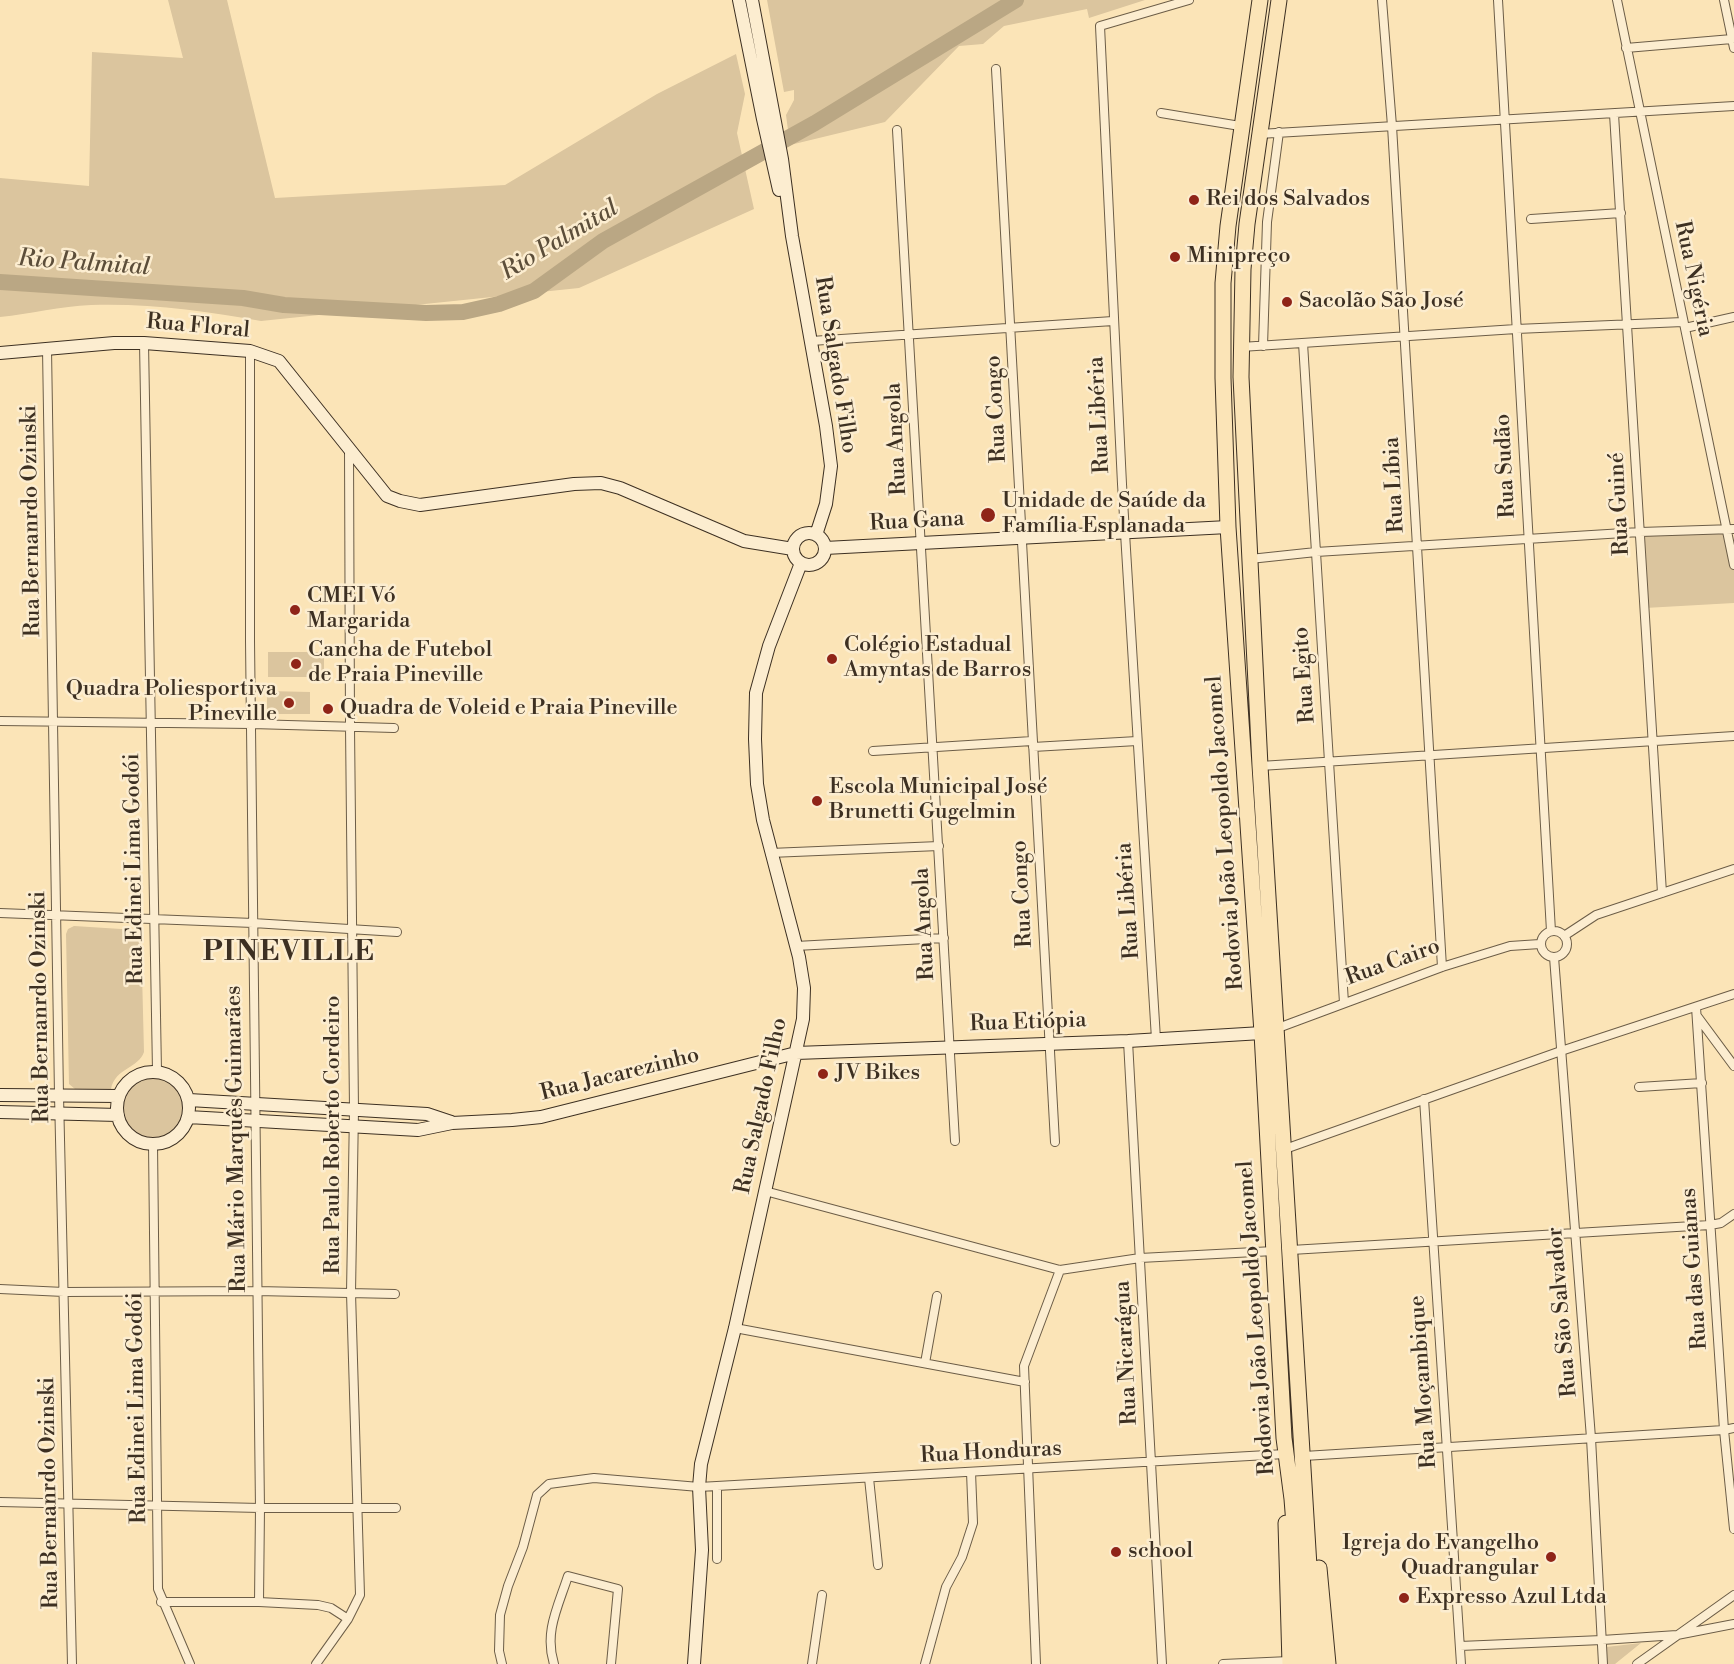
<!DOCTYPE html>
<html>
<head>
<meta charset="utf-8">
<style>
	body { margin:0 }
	canvas { display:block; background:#fbe4b7 }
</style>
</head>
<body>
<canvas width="1734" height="1664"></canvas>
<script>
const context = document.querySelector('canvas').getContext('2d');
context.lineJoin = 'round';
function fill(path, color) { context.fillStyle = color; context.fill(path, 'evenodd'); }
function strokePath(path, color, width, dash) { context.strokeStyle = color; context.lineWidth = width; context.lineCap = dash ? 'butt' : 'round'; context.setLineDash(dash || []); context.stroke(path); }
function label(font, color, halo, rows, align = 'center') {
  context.font = font + ' "Libre Bodoni",serif'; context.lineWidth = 5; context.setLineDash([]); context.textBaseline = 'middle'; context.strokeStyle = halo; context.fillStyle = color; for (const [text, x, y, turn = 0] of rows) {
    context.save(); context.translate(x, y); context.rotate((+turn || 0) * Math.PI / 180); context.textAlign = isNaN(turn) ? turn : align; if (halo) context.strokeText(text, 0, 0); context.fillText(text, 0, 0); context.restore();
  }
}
const green = new Path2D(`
	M168 0H227L275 198 505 185 657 94 736 54 745 94 737 133 754 209 579 288 261 321C206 311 148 303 91 305 61 306 30 314 0 317V178L89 186 92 52 183 58Z
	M767 0H1145L1089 18 1087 9 1004 26 983 44 959 46 885 122 790 145 786 115 794 100V90L784 92Z
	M1728 530 1734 565V603L1645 608 1640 532Z
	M268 652H324V677H268Z
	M267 691 310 692V714H267Z
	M74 926 137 930 141 933 144 1052C139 1068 115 1068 111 1089H75L69 1084 66 934 68 929Z
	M121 1107a32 32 0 1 1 64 0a32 32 0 1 1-64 0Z
	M1641 1643 1615 1664H1607L1606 1647Z`);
const river = new Path2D(`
	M0 282 243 298 284 305 426 313 463 312 499 304 534 291 603 241 815 123 1016 0`);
const street = new Path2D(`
	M1382 0 1392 126 1442 967
	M1498 0 1551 931
	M1617 0 1734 565
	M1724 0 1734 48
	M1626 48 1732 39
	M996 69 1055 1142
	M1161 113 1240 126
	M1614 114 1662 893
	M897 130 955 1141
	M1259 134 1734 106
	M1531 219 1621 213
	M1685 328 1734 317
	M811 341 1113 321
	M144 343 157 1071
	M1303 343 1344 1003
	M1263 346 1267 222 1279 132
	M1241 347 1516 329 1683 322
	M47 349 59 1095 72 1664
	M250 351V641L260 1508 259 1602
	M1250 559 1316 552 1640 532 1734 529
	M0 721 252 724 394 728
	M1033 747 1137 741
	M873 751 1032 741
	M1260 766 1734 736
	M770 853 939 846
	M0 913 253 923 397 932
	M1541 944a13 13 0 1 1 26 0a13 13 0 1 1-26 0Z
	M1564 936 1596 915 1734 869
	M796 946 944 938
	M1554 957 1591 1438 1603 1664
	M1696 1007 1724 1430 1734 1529
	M1697 1016 1734 1066
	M1278 1028 1442 967 1510 946 1540 944
	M1156 1039 1122 484 1100 26 1189 0
	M1128 1041 1162 1664
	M1639 1087 1702 1083
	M1424 1099 1461 1664
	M153 1144 158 1589 190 1664
	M1285 1149 1561 1051 1734 994
	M765 1191 1060 1270 1140 1258 1274 1251
	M1291 1250 1710 1225 1721 1223 1734 1214
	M0 1289 64 1292 257 1291 395 1294
	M735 1328 1025 1382
	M925 1363 937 1296
	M1304 1456 1724 1430 1734 1428
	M869 1478 878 1565
	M717 1486V1559
	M0 1502 260 1508H396
	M161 1602H259L318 1605 331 1608 348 1619
	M1460 1646 1602 1640 1677 1635 1734 1624
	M316 1664 348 1619 360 1595 351 1293 354 1110 350 727 349 449
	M502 1664 499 1651 500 1615 508 1586 523 1547 537 1495 549 1484 594 1478 699 1487 1285 1454
	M554 1664C544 1632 558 1607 568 1576L618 1589 611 1664
	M812 1664 822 1595
	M925 1664 946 1587 962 1557 973 1523 971 1472
	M1036 1664 1024 1366 1060 1270
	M1223 1664 1289 1661
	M1637 1664 1734 1595`);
const secondary = new Path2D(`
	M739 0 763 119 779 190
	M752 0 782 159 792 236 826 426 831 466 826 504 816 535
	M0 353 114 343H144L250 351 279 361 387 496 400 501 420 505 574 484 601 483 620 488 744 541 793 549
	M793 549a16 16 0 1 1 32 0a16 16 0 1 1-32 0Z
	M825 548 1228 527
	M117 1108a36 36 0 1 1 72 0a36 36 0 1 1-72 0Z
	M0 1095 119 1096
	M189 1100 427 1114 451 1122
	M0 1112 118 1115
	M188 1117 418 1130 452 1123 512 1120 541 1117 796 1053 1128 1041 1262 1033 1269 1031
	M694 1664 702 1550 699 1487 701 1464 735 1328 803 1019 804 988 799 957 763 820 757 784 755 739 756 693 769 646 801 563`);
const highway = new Path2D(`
	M1260 0 1228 226 1223 283V378L1228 527 1262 1033 1284 1438 1292 1499 1305 1664
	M1279 0 1247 224 1243 269 1241 377 1260 766 1315 1664
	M1286 1523 1290 1664
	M1319 1568 1328 1664`);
const markers = [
	[1194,200,6,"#8f2418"],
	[1175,257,6,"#8f2418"],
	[1287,302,6,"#8f2418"],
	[988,515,8,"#8f2418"],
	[295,610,6,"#8f2418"],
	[832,659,6,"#8f2418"],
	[296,664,6,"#8f2418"],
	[289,703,6,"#8f2418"],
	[328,709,6,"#8f2418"],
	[817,801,6,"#8f2418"],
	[823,1074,6,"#8f2418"],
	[1116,1552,6,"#8f2418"],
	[1551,1557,6,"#8f2418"],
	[1404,1598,6,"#8f2418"]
];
const poiNames = [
	["Rei dos Salvados",1206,200],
	["Minipreço",1187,257],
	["Sacolão São José",1299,302],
	["Unidade de Saúde da",1002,502],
	["Família Esplanada",1002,527],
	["CMEI Vó",307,597],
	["Margarida",307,622],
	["Colégio Estadual",844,646],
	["Amyntas de Barros",844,671],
	["Cancha de Futebol",308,651],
	["de Praia Pineville",308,676],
	["Quadra Poliesportiva",277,690,"right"],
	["Pineville",277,715,"right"],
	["Quadra de Voleid e Praia Pineville",340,709],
	["Escola Municipal José",829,788],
	["Brunetti Gugelmin",829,813],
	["JV Bikes",835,1074],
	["Igreja do Evangelho",1539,1544,"right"],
	["Quadrangular",1539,1569,"right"],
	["school",1128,1552],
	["Expresso Azul Ltda",1416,1598]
];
const streetNames = [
	["Rua Nigéria",1693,279,78],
	["Rua Floral",198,327,5],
	["Rua Salgado Filho",835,365,81],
	["Rua Congo",997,409,-93],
	["Rua Libéria",1100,415,-93],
	["Rua Angola",897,439,-93],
	["Rua Sudão",1506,466,-93],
	["Rua Líbia",1395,485,-93],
	["Rua Guiné",1620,504,-93],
	["Rua Bernanrdo Ozinski",32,521,-91],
	["Rua Gana",917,522,-3],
	["Rua Egito",1305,675,-94],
	["Rodovia João Leopoldo Jacomel",1226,833,-94],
	["Rua Edinei Lima Godói",135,869,-91],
	["Rua Congo",1023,894,-93],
	["Rua Libéria",1129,901,-94],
	["Rua Angola",925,924,-93],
	["Rua Cairo",1393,963,-20],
	["Rua Bernanrdo Ozinski",41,1007,-91],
	["Rua Etiópia",1028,1023,-2],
	["Rua Jacarezinho",620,1075,-14],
	["Rua Salgado Filho",762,1106,-78],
	["Rua Paulo Roberto Cordeiro",334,1135,-90],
	["Rua Mário Marquês Guimarães",237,1139,-91],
	["Rua das Guianas",1695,1269,-94],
	["Rua São Salvador",1563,1312,-95],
	["Rodovia João Leopoldo Jacomel",1257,1318,-94],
	["Rua Nicarágua",1127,1353,-93],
	["Rua Moçambique",1424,1382,-94],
	["Rua Edinei Lima Godói",138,1408,-91],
	["Rua Honduras",991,1453,-3],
	["Rua Bernanrdo Ozinski",50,1493,-91]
];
const waterNames = [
	["Rio Palmital",560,241,-31],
	["Rio Palmital",84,264,4]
];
const districtNames = [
	["PINEVILLE",289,953]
];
fill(green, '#dbc59e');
strokePath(river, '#baa784', 16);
strokePath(street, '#6c5d47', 10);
strokePath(secondary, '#3d3022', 14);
strokePath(highway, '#3d3022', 17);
strokePath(street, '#fcedd0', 8);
strokePath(secondary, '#fcedd0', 12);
strokePath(highway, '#fbe4b7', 15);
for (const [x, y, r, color] of markers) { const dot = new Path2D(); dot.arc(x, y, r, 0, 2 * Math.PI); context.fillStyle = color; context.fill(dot); strokePath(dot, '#fcedd0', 2); }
label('22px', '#3d3022', '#fcedd0', poiNames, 'left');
label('22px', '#3d3022', '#fcedd0', streetNames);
label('italic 24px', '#5c4e3a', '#fcedd0', waterNames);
context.letterSpacing = '1.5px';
label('bold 28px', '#3d3022', '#fcedd0', districtNames);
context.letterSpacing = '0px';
</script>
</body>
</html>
